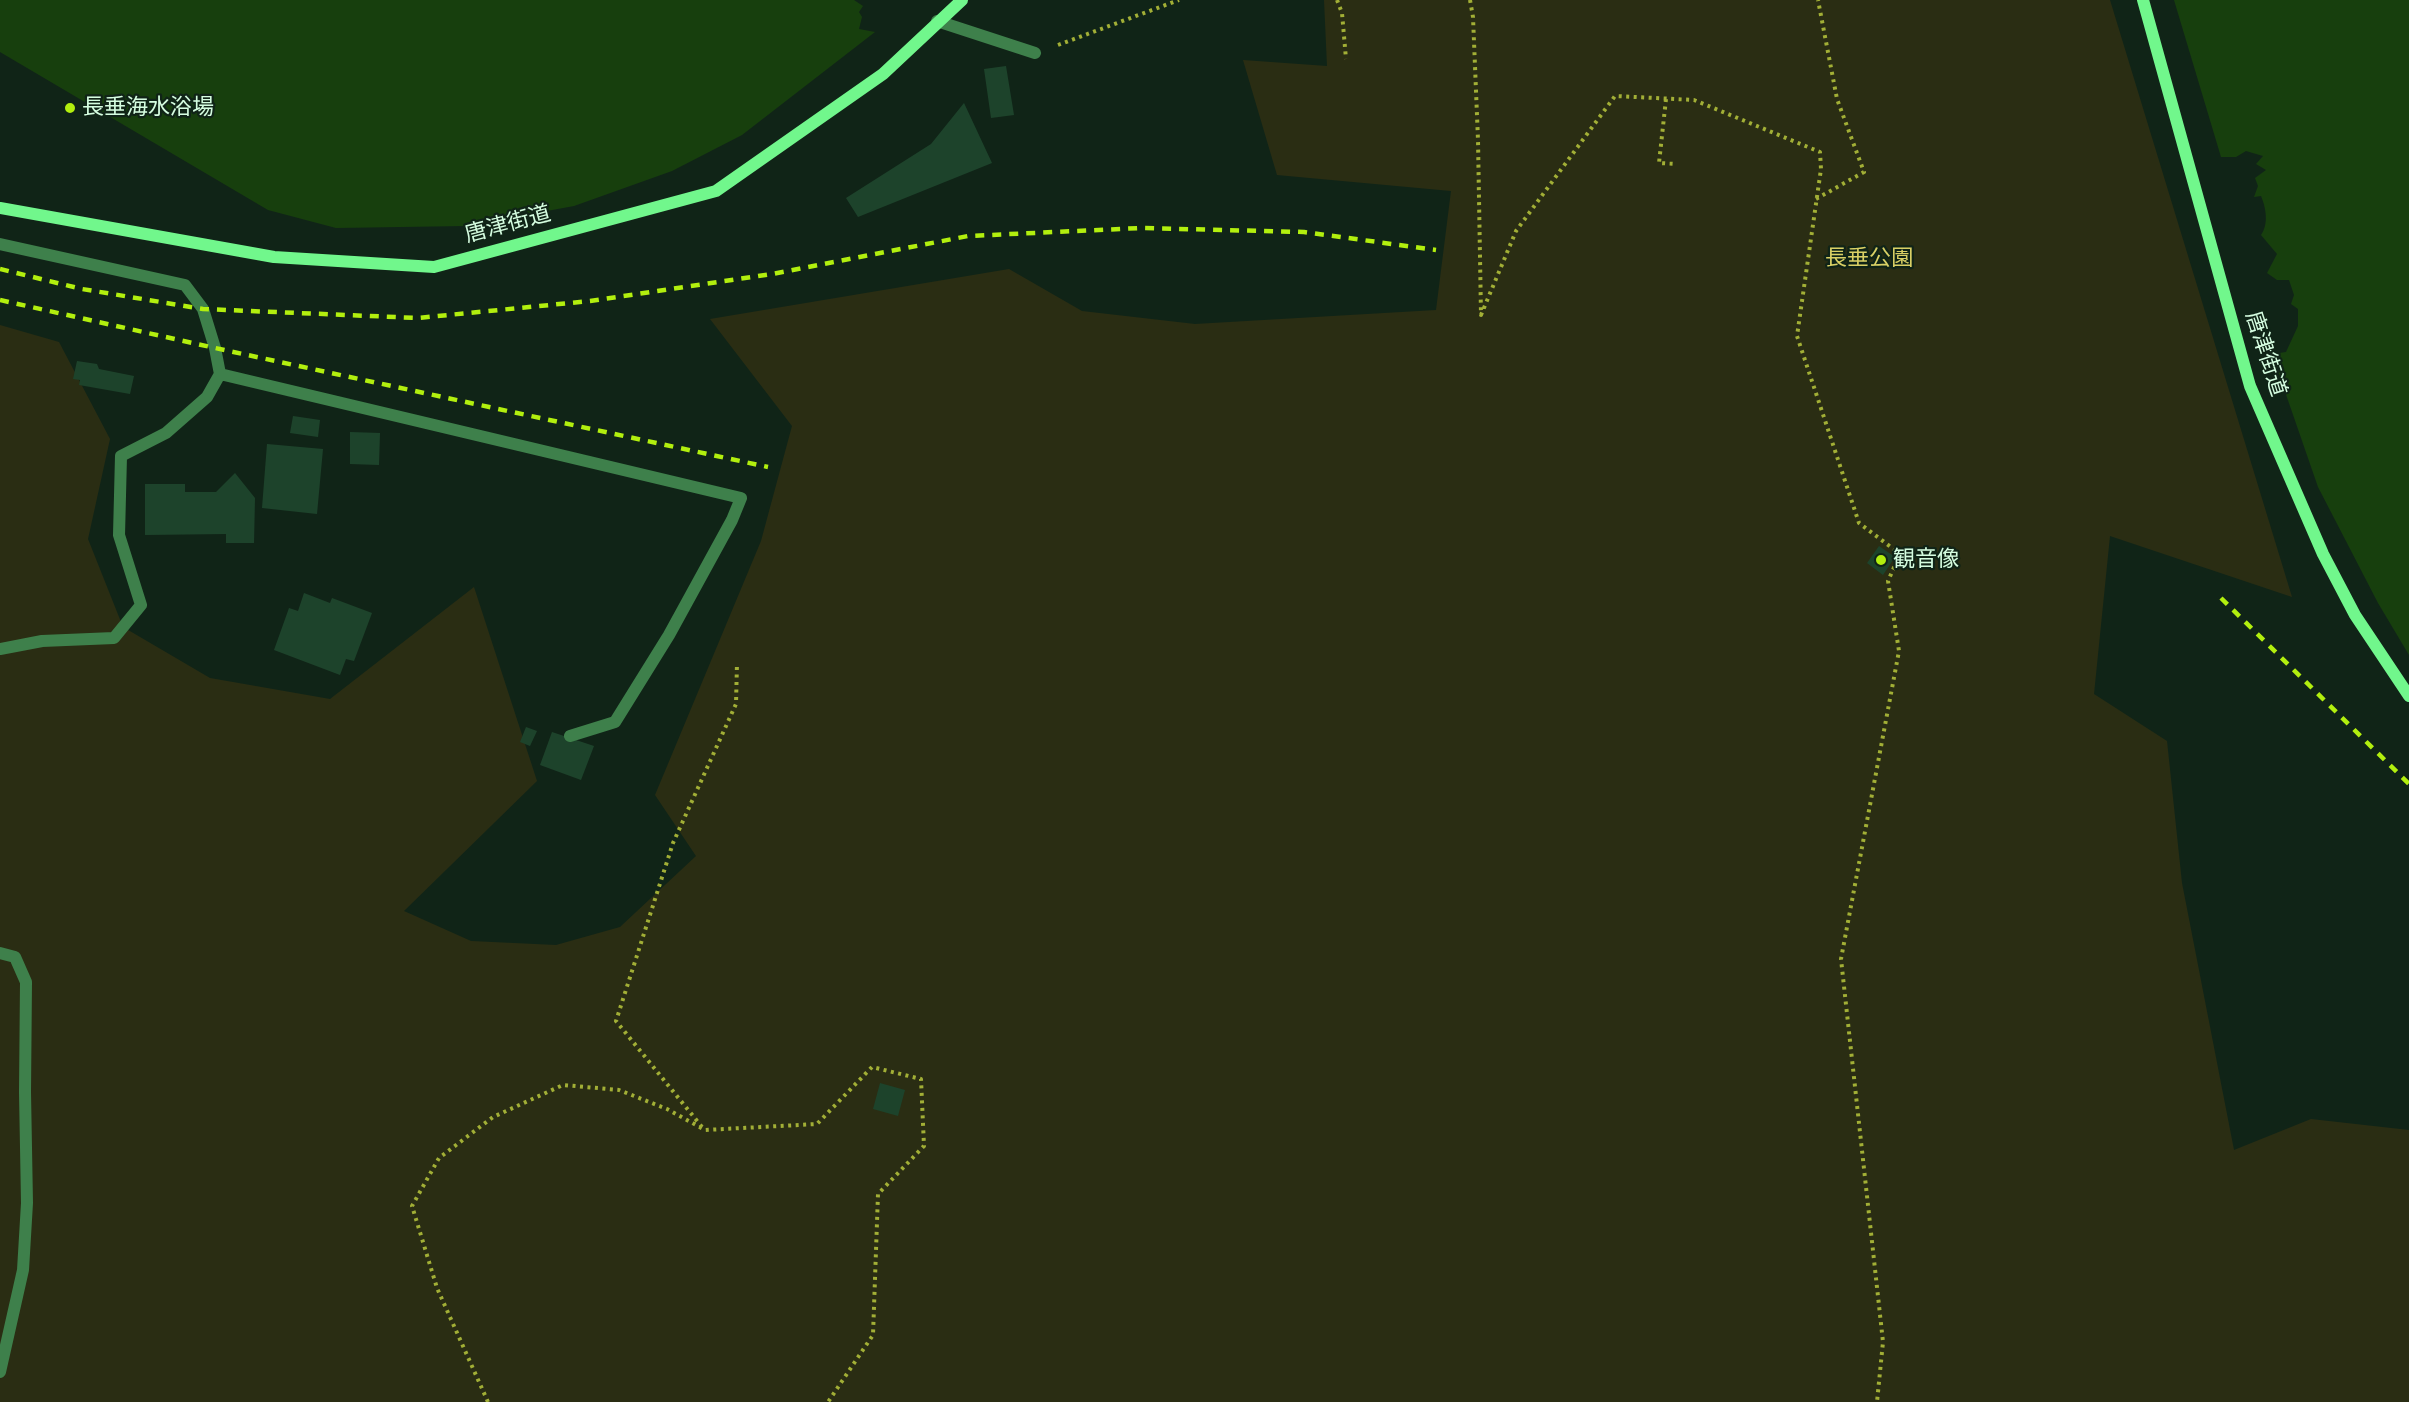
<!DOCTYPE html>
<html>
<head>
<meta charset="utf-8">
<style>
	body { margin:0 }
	canvas { display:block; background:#102417 }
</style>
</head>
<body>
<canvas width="2409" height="1402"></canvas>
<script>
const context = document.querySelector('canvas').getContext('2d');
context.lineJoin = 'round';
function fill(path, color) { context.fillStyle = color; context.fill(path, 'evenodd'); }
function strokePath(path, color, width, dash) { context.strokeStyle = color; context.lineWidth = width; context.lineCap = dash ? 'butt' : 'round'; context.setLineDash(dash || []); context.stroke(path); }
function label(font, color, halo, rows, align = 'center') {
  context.font = font + ' Signika,"Noto Sans JP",sans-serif'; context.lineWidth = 4.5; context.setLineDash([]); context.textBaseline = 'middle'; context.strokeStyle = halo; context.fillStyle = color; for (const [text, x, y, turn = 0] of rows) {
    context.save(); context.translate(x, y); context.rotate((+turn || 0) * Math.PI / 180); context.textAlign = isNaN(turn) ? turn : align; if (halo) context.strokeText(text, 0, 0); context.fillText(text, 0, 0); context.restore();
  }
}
const green = new Path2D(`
	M1324 0H2110L2292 597 2110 536 2094 694 2167 741 2182 883 2234 1150 2311 1119 2409 1130V1402H0V325L59 342 110 439 88 539 123 627 210 678 330 699 474 587 537 781 404 911 471 941 556 945 620 927 696 856 655 795 761 541 792 426 710 319 1009 269 1082 311 1195 324 1436 310 1451 191 1277 175 1243 60 1327 66Z`);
const water = new Path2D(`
	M0 0H854L863 6 859 12 862 17 859 29 875 32 742 135 672 171 574 206 465 226 336 228 268 210 0 52Z
	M2174 0H2409V655L2378 603 2318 487 2272 354 2286 352 2298 326V309L2291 304 2294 295 2289 280H2277L2267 273 2277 254 2261 235C2269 224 2266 208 2261 196L2254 197 2258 186 2255 178 2266 170 2256 164 2263 156 2246 151 2236 157H2221Z`);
const building = new Path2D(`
	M1006 66 1014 115 991 118 984 69Z
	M964 103 992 163 858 217 846 198 931 144Z
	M77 361 97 364 99 369 134 376 130 394 79 385 80 380 73 379Z
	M293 416 320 420 318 437 290 433Z
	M350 432 380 433 379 465 350 464Z
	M267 444 323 449 317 514 262 508Z
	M235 473 255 498 254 543H226V534L145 535V484H185V492H216Z
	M1879 546 1895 557 1883 575 1867 563Z
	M304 593 330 603 332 598 372 613 354 661 346 659 340 675 274 650 289 608 298 611Z
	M526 727 537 731 530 746 520 742Z
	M552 732 594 746 581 780 540 765Z
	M880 1083 905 1090 898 1116 873 1109Z`);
const path = new Path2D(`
	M1337 0 1342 13 1346 59
	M1470 0 1473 17 1478 140 1481 315 1516 231 1615 96 1694 100 1820 152 1821 169 1797 336 1859 523 1900 554 1888 581 1899 651 1841 959 1883 1342 1877 1402
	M1058 45 1179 0
	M1666 99 1659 163 1676 164
	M1816 199 1864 172 1837 99 1818 0
	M702 1127 616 1021 673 843 736 704 737 663
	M488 1402 437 1288 412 1206 439 1158 493 1117 563 1085 619 1090 667 1109 705 1130 817 1124 872 1067 921 1079 924 1146 878 1194 873 1335 828 1402`);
const lane = new Path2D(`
	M937 21 1035 53`);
const street = new Path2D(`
	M0 244 185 285 203 309 215 348 220 374 207 397 166 433 121 456 119 535 141 605 114 638 42 641 0 649
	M220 374 741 498 732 520 669 635 615 722 570 736
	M0 953 15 957 26 982 25 1092 27 1203 23 1270 0 1372`);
const secondary = new Path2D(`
	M2143 0 2250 386 2323 554 2355 615 2409 696
	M0 208 274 257 434 267 716 191 883 74 962 0`);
const rail = new Path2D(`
	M0 269 82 289 203 309 418 318 590 301 772 274 968 236 1141 228 1304 232 1436 250
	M0 300 215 348 768 467
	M2221 598 2409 784`);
const markers = [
	[70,108,6,"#b2ef0e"],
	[1881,560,6,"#b2ef0e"]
];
const poiNames = [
	["長垂海水浴場",82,108],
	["観音像",1893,560]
];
const streetNames = [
	["唐津街道",508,225,-15],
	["唐津街道",2265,354,72]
];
const parkNames = [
	["長垂公園",1869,259]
];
fill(green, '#2a2d13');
fill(water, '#173f0d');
fill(building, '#1d432b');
strokePath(path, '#a2af36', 4, [3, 4.5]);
strokePath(lane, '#3e804b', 12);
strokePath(street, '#3e804b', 12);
strokePath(secondary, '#71f78c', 12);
strokePath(rail, '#b2ef0e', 4.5, [9, 8]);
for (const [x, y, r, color] of markers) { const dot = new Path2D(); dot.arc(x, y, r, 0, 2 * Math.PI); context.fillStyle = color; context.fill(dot); strokePath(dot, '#102417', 2); }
label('22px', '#d5fde0', '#102417', poiNames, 'left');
label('22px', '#d5fde0', '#102417', streetNames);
label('22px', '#d9d065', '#102417', parkNames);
</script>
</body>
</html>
